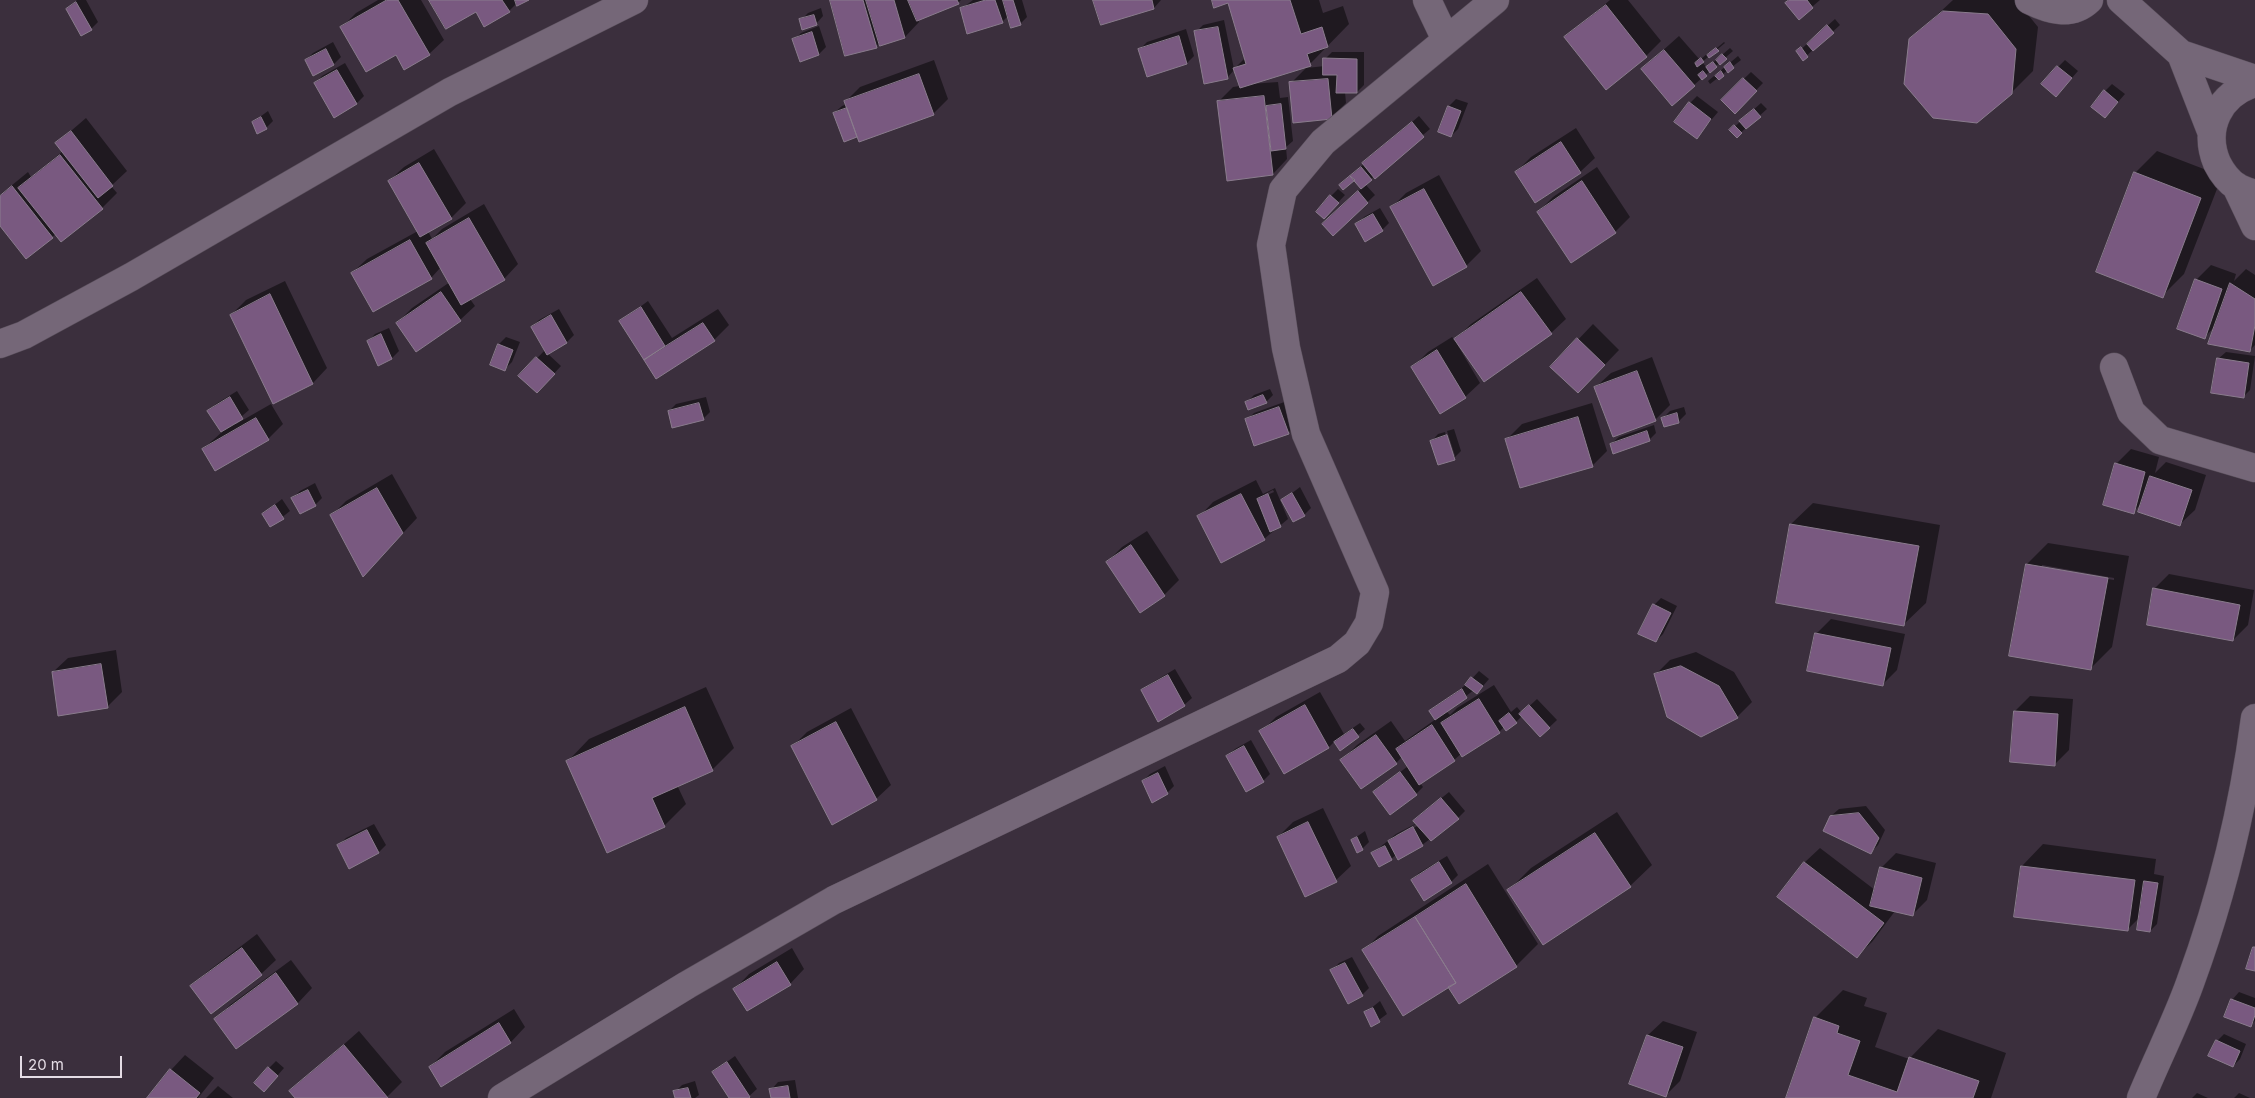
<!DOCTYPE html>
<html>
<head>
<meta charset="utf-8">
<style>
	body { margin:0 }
	#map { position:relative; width:2255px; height:1098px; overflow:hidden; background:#3b2f3d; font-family:Inter,sans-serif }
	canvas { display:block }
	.scale { position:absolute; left:20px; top:1056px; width:102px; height:22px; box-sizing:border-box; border:2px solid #e4dce5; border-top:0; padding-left:6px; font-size:15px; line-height:18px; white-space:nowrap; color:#e4dce5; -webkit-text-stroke:4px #3b2f3d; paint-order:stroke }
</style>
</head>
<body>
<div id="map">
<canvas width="2255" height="1098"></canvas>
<div class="scale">20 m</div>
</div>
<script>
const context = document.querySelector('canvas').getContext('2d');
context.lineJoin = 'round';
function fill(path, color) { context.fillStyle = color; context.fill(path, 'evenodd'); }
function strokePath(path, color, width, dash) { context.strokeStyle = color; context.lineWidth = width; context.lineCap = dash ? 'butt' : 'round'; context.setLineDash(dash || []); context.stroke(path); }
const shadow = new Path2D(`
	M77 0H86L98 22 91 29 67 9Z
	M378 0H421L444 40 429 54H396L342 27 356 13Z
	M430 0H526L517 3 509 11Z
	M831 0H961L958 3 918 19 919 22 905 37 880 42 876 47Z
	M973 0H1022L1027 17 1020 24 1009 15 1002 22 961 9Z
	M1094 0H1161L1154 8Z
	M1213 0H1319L1323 13 1343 6 1349 24 1310 64 1250 84 1278 82 1280 98 1288 97 1293 141 1286 147 1287 159 1273 174 1218 102 1233 87 1240 86 1235 69 1227 78 1196 32 1203 25 1224 20 1234 69 1246 57 1228 1Z
	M1610 0H1628L1661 41 1646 56 1606 88 1566 37Z
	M1790 0H1820L1799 18Z
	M1953 0H2016L2038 27 2033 71 2011 93 1910 40Z
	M821 8 823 16 816 24 801 20 808 13Z
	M1835 19 1840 25 1803 59 1798 52Z
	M819 26 826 47 819 54 794 40 801 33Z
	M1186 29 1194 56 1187 63 1148 75 1140 49 1147 42Z
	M1679 36 1700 60 1709 52 1710 54 1724 42 1725 43 1702 62 1707 68 1730 48 1733 51 1694 85 1642 69Z
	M333 42 341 57 334 64 313 74 306 60 313 53Z
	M1332 52H1364V85L1357 92H1345L1346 103 1331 118 1291 83 1306 68 1325 66V59Z
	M1738 56 1741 60 1710 84 1708 81Z
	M934 60 948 99 933 114 856 136 834 113 842 106 847 104 846 101 860 87Z
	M2065 60 2078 71 2056 96 2058 67Z
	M345 63 364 96 357 103 334 116 315 84 322 76Z
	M1751 72 1763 83 1735 112 1722 100Z
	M2112 84 2125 94 2105 117V91Z
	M1697 96 1718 112 1697 137 1690 103Z
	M1456 99 1468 103 1458 129 1451 136 1449 106Z
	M1761 103 1767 109 1737 136 1731 130Z
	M268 111 273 121 266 128 253 122Z
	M1419 116 1430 129 1365 184 1375 195 1334 234 1331 217 1362 188 1355 179 1348 178Z
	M86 118 127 171 111 186 117 193 102 208 61 240 56 234 52 237 0 224V195L28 172 31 177 63 151 57 143Z
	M1576 128 1595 158 1580 172H1516L1531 157Z
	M434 149 466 203 451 218 428 231 432 239 442 229 484 204 518 264 504 279 470 299 475 306 460 320 397 323 412 308 450 282 441 267 431 278 352 273 367 259 418 231 389 181 404 167Z
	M2157 151 2222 176 2184 274 2162 296 2097 271 2135 173Z
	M1597 167 1630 217 1615 232 1538 212 1553 197Z
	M1439 175 1481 251 1466 266 1391 208 1406 193Z
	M1338 189 1345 195 1331 210V196Z
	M1380 208 1389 223 1382 230 1357 225 1364 217Z
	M2211 265 2236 274 2234 281 2246 269 2255 275V345L2249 351 2216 325 2205 337 2196 280Z
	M1537 278 1566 319 1551 333 1457 344 1480 383 1465 397 1413 367 1428 352 1452 337 1455 340 1471 324Z
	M285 281 327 368 313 383 273 402 231 315 246 300Z
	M648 301 672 338 718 309 729 325 714 340 656 377 621 321Z
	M559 309 574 335 567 342 547 353 561 366 537 392 520 376 545 350 532 327 539 320Z
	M1593 324 1619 350 1593 377 1552 367Z
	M389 328 399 351 392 358 368 342 375 334Z
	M506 337 520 342 512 362 504 370 491 365 499 344Z
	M2226 352 2255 356 2250 390 2243 397 2218 359Z
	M1652 357 1670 405 1655 420 1596 387 1611 373Z
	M1270 389 1273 395 1266 402H1247L1254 395Z
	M237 391 249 410 235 422 236 424 271 404 283 424 268 439 203 449 222 432 209 411 216 404Z
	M706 397 710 412 703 419 669 411 676 404Z
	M1287 401 1295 426 1288 433 1247 420 1254 413Z
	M1592 403 1607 451 1592 466 1507 439 1522 424Z
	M1684 407 1686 414 1679 421 1663 418 1670 411Z
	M1654 425 1656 433 1649 440 1611 444 1619 437Z
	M1454 429 1461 451 1454 458 1431 442 1438 434 1445 432 1452 456H1455L1447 431Z
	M2131 449 2159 457 2155 473 2166 462 2206 475 2195 510 2180 524 2142 503 2133 512 2116 464Z
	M392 474 417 518 364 575 332 515 346 501Z
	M1256 480 1263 494 1275 488 1288 519 1264 539 1199 517 1213 502ZM1273 490 1274 492 1265 496V494Z
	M315 483 322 498 315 505 293 498 300 491Z
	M1300 487 1311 508 1304 515 1283 500Z
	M282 499 290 511 271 526 263 514Z
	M1813 503 1940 525 1926 603 1904 624 1791 524Z
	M1147 531 1179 580 1164 595 1107 562 1122 547Z
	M2048 543 2129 556 2112 647 2091 668 2027 564ZM2042 565 2114 578V580L2042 568Z
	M2169 574 2254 590 2248 625 2233 640 2154 589Z
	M1661 598 1677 606 1663 634 1656 641 1654 605Z
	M1831 619 1905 634 1897 670 1882 685 1816 634Z
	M116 650 122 692 107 707 53 672 68 658Z
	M1696 652 1734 672 1752 702 1737 717 1701 735 1655 675 1670 660Z
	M1175 669 1192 698 1184 705 1142 691 1150 684Z
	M1479 671 1489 679 1477 693 1474 690 1446 711 1450 715 1457 708 1494 685 1511 712 1517 707 1522 713 1537 699 1557 720 1540 736 1522 716 1516 722 1504 727 1499 732 1462 755 1461 754 1454 760 1420 783 1423 787 1416 794 1375 792 1408 766 1402 757 1396 763 1342 760 1357 745 1391 721 1405 741 1436 719 1431 711 1467 684Z
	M706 687 734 748 712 770 677 785 686 804 664 826 568 761 589 739Z
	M1320 692 1344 734 1360 723 1365 729 1341 750 1335 741 1329 747 1261 732 1276 717Z
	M2030 696 2073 699 2069 750 2055 764 2015 711Z
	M851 708 891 785 876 799 792 747 807 732Z
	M1251 740 1270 774 1263 781 1227 756 1235 749Z
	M1165 766 1174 786 1167 793 1143 781 1150 774Z
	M1449 792 1465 811 1458 818 1422 845 1396 855 1391 859 1373 853 1396 834 1417 823 1422 814ZM1418 823 1419 825 1396 838V835Z
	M1866 806 1885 830 1878 845 1871 852 1831 816 1839 809Z
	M1323 808 1351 866 1336 880 1278 837 1293 822Z
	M1617 812 1652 865 1630 886 1509 890 1531 868Z
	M374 824 386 845 379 852 350 867 339 845 346 838Z
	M1365 831 1369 842 1362 849 1352 840Z
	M2043 844 2156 859 2154 874 2164 876 2157 924 2150 931 2140 917 2128 929 2022 866Z
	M1820 848 1875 890 1881 868 1896 853 1936 863 1927 900 1912 915 1895 911 1872 942 1857 956 1779 897 1805 862Z
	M1447 856 1458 875 1451 882 1412 880 1419 873Z
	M1488 864 1538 944 1516 966 1459 1002 1449 986 1364 951 1378 936Z
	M257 934 276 960 261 974 192 986 207 972Z
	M792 948 804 969 790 984 735 989 749 974Z
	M1352 957 1369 988 1362 995 1332 971 1339 963Z
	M291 960 312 988 298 1003 237 1048 216 1019 230 1005Z
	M1843 990 1867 998 1864 1006 1887 1013 1875 1047 1909 1059 1938 1029 2006 1053 1991 1098H1787L1815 1018Z
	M2239 992 2255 998V1021L2250 1025 2232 1000Z
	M1380 1001 1387 1014 1372 1025 1365 1013Z
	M514 1009 525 1027 511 1042 442 1086 430 1067 445 1052Z
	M1663 1021 1697 1032 1680 1081 1666 1095 1648 1035Z
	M359 1031 402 1082 386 1098H297L291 1091Z
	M2224 1034 2246 1044 2240 1059 2233 1066 2217 1041Z
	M185 1055 214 1078 198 1098H148L171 1070Z
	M735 1056 757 1089 747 1098H731L713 1072Z
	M276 1061 284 1068 271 1083 269 1068Z
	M795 1080 798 1098H772L771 1090 778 1082Z
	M695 1081 699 1095 695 1098H676L675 1092 682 1085Z
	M218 1086 233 1098H206Z
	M2197 1093 2208 1098H2192Z
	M2239 1093 2250 1098H2234Z`);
const building = new Path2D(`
	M387 0H398L430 55 404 70 396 55 366 72 340 27Z
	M429 0H502L510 12 484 27 476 12 446 29Z
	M515 0H529L517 6Z
	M830 0H863L877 48 845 56Z
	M866 0H894L905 38 880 46Z
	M908 0H957L959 4 917 21Z
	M986 0H995L1003 23 967 34 960 8Z
	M1003 0H1013L1021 25 1011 28Z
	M1093 0H1152L1154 9 1101 25Z
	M1212 0H1290L1301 34 1322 27 1328 47 1307 54 1311 66 1240 88 1233 68 1246 64 1228 3 1214 8Z
	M1789 0H1807L1813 8 1799 20 1785 3Z
	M76 2 92 30 81 36 66 9Z
	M1606 5 1647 57 1606 90 1564 37Z
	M1943 11 1988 14 2016 49 2012 94 1977 123 1933 118 1904 84 1909 39Z
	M814 15 817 25 802 30 799 19Z
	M1827 25 1834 33 1813 51 1807 44Z
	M1218 27 1228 79 1204 84 1194 31Z
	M812 32 819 55 800 62 792 39Z
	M1179 36 1187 64 1147 77 1138 49Z
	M1801 47 1808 57 1803 61 1796 51Z
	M1716 48 1719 51 1709 58 1707 55Z
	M326 49 334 65 313 76 305 60Z
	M1664 50 1695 86 1672 106 1641 69Z
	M1722 54 1727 59 1720 65 1716 60Z
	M1323 58 1357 59V93H1336L1337 75H1323Z
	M1701 58 1704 62 1697 67 1695 63Z
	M1713 62 1717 67 1710 73 1706 67Z
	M1730 62 1734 68 1728 73 1724 67Z
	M2057 66 2072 78 2056 97 2041 84Z
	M337 70 357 104 334 118 314 83Z
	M1703 71 1707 76 1702 80 1698 75Z
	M1721 71 1724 76 1719 80 1715 76Z
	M919 74 934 115 859 142 844 101Z
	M1743 78 1757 91 1735 114 1721 100Z
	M1328 79 1332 119 1293 123 1289 82Z
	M2104 90 2118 102 2105 118 2091 107Z
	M1264 96 1273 175 1227 181 1217 101Z
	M1689 102 1711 119 1697 139 1674 122Z
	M1281 104 1286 149 1271 151 1266 106Z
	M1448 106 1461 111 1451 137 1438 132Z
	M847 108 857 137 844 142 833 113Z
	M1754 109 1761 117 1746 129 1739 121Z
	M261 117 267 129 257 134 252 122Z
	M1412 122 1424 137 1375 179 1362 163Z
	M1734 125 1742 133 1737 138 1729 130Z
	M71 131 113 186 98 198 55 143Z
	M1561 142 1581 173 1535 203 1515 172Z
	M60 155 103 209 61 242 18 188Z
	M419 163 452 219 420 237 388 181Z
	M1361 167 1372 180 1361 189 1350 176Z
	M2134 172 2201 198 2163 298 2096 272Z
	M1350 176 1355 180 1343 190 1339 185Z
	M1582 181 1616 233 1571 263 1537 212Z
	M12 186 53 238 26 259 0 226V196Z
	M1424 189 1467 267 1433 286 1390 207Z
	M1358 191 1368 203 1333 236 1322 224Z
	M1330 195 1339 203 1324 219 1316 212Z
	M1373 214 1383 231 1365 242 1355 224Z
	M469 218 505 280 461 305 426 243Z
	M410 240 432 279 373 312 351 273Z
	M2195 279 2222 289 2205 339 2177 329Z
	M2230 283 2255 299V325L2250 352 2208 344Z
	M441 292 461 321 416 352 396 323Z
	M1521 292 1552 334 1484 382 1454 339Z
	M270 294 313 384 273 404 230 315Z
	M641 307 665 346 644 360 619 321Z
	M551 315 567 343 547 355 531 327Z
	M703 323 715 341 656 379 644 360Z
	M381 334 392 359 378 366 367 341Z
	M1577 338 1605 365 1578 393 1550 367Z
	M498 344 513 350 505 371 490 365Z
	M1437 350 1466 398 1440 414 1411 367Z
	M536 357 555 374 537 393 518 376Z
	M2217 358 2249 363 2244 398 2211 393Z
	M1637 371 1656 421 1613 437 1594 387Z
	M1263 395 1267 403 1248 410 1245 402Z
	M230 397 243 419 221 432 207 411Z
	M699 403 704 420 672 428 668 411Z
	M1279 407 1289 434 1254 446 1245 419Z
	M1677 413 1679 423 1664 427 1661 418Z
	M1578 417 1593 467 1520 488 1505 439Z
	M256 418 269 440 215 471 202 449Z
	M1647 431 1650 441 1613 454 1610 444Z
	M1447 435 1455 460 1438 465 1430 441Z
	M2115 463 2145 472 2134 514 2103 505Z
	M2150 476 2192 490 2180 526 2138 512Z
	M377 488 403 533 363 577 330 515Z
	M308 490 316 506 300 514 291 498Z
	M1292 493 1305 516 1293 522 1281 500Z
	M1241 494 1265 540 1221 563 1197 516Z
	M1268 494 1281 527 1270 532 1257 499Z
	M275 505 284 519 270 527 262 514Z
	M1790 524 1919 546 1904 626 1776 603Z
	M1131 545 1165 596 1140 613 1106 562Z
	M2026 564 2108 578 2091 670 2009 656Z
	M2153 588 2240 605 2233 641 2147 625Z
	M1653 604 1671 613 1656 642 1638 634Z
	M1815 633 1891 648 1883 686 1807 671Z
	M101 664 108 708 58 716 52 672Z
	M1681 666 1719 686 1738 718 1701 737 1667 717 1654 674Z
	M1168 675 1185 706 1158 722 1141 690Z
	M1471 677 1483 686 1477 694 1465 685Z
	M1462 689 1467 698 1435 720 1429 711Z
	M1479 699 1500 733 1462 757 1441 723Z
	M1305 705 1329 748 1284 774 1259 731Z
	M1529 705 1550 728 1540 737 1519 714Z
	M685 707 713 771 652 798 665 827 607 853 566 761Z
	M2014 711 2058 714 2055 766 2010 762Z
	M1509 713 1517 723 1506 731 1499 721Z
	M836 722 877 800 832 825 791 746Z
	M1432 725 1455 761 1419 785 1396 749Z
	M1353 729 1359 737 1340 751 1334 742Z
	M1376 735 1397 764 1361 789 1340 760Z
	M1244 746 1264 782 1246 792 1226 756Z
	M1400 772 1417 795 1390 815 1373 792Z
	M1158 773 1168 794 1152 803 1142 781Z
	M1441 798 1459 819 1431 841 1413 821Z
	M1859 813 1879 838 1871 854 1823 831 1830 816Z
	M1308 822 1337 882 1305 897 1277 837Z
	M1413 827 1423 846 1398 860 1388 841Z
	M367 830 379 853 349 869 337 845Z
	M1595 833 1631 887 1543 945 1507 890Z
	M1357 837 1363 850 1357 853 1351 840Z
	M1385 846 1392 860 1379 867 1371 853Z
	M1439 862 1452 883 1424 901 1411 880Z
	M1804 862 1884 923 1857 958 1777 897Z
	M2021 866 2135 880 2128 931 2014 917Z
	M1880 867 1922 878 1913 916 1870 906Z
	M2144 881 2158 883 2150 932 2137 930Z
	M1466 884 1517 967 1459 1004 1448 987 1456 983 1415 917Z
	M1415 917 1456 983 1403 1016 1362 950Z
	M2253 947H2255V971L2246 969Z
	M242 948 262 975 211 1014 190 986Z
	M777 962 791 985 747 1011 733 989Z
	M1345 963 1363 996 1348 1004 1330 970Z
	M276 973 298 1004 236 1049 214 1019Z
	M2231 999 2255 1008V1015L2251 1027 2224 1017Z
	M1373 1008 1380 1022 1371 1027 1364 1012Z
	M1814 1017 1839 1026 1837 1033 1860 1041 1848 1075 1897 1092 1909 1057 1979 1081 1973 1098H1786Z
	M499 1023 511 1043 441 1087 429 1067Z
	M1647 1035 1683 1047 1666 1097 1629 1084Z
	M2216 1040 2240 1051 2233 1067 2208 1056Z
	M344 1045 388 1098H295L289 1091Z
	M727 1062 750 1097 749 1098H729L712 1072Z
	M268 1067 278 1076 264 1092 254 1083Z
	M170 1069 200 1093 196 1098H147Z
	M788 1086 790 1098H771L769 1089Z
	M688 1088 691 1098H675L673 1091Z`);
const minor = new Path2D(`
	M1427 0 1446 40
	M2029 0C2049 10 2071 17 2089 0
	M2121 0 2181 54 2255 79
	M2181 54 2211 131
	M2255 83C2220 93 2202 128 2217 163 2221 171 2228 181 2237 187 2242 190 2249 192 2255 194
	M2236 186 2255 226
	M0 344 24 335 131 277 450 92 634 0
	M2114 367 2131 412 2160 440 2255 468
	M502 1098 687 985 834 900 1338 659 1357 643 1369 623 1375 592 1306 434 1286 348 1271 245 1283 190 1323 142 1495 0
	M2141 1098C2157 1059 2176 1022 2190 983 2222 896 2243 810 2255 718`);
fill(shadow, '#0007');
fill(building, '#795980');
strokePath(building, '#8a7c8d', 1);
strokePath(minor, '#584e5a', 29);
strokePath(minor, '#756778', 28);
</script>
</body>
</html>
